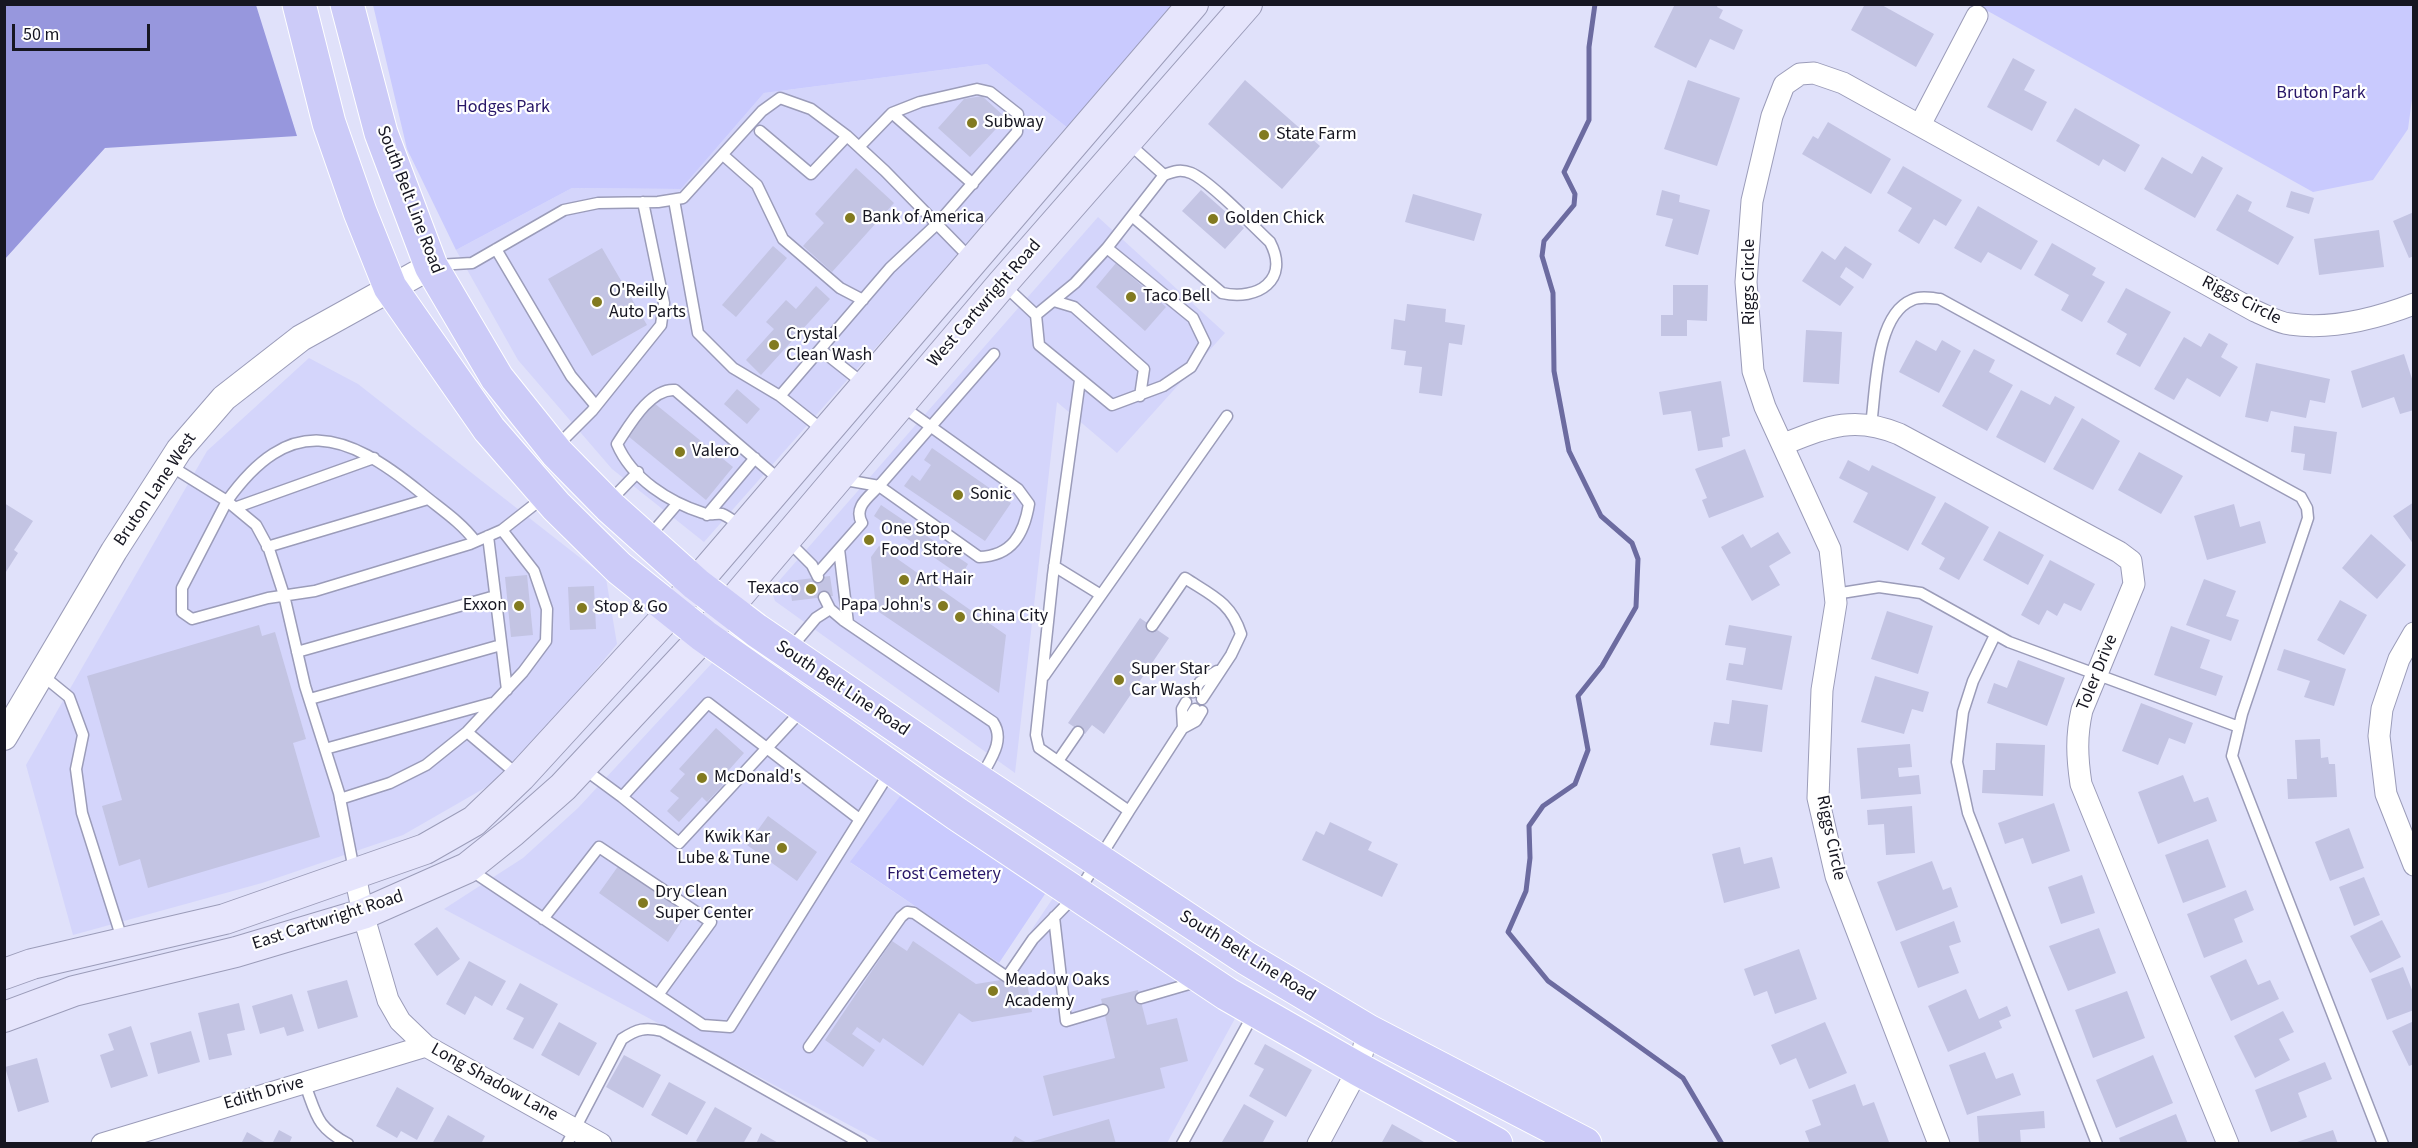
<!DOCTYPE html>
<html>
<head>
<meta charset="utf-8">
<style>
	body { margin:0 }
	#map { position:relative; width:2418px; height:1148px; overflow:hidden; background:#e0e1fa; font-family:"Source Sans 3",sans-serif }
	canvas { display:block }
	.frame { position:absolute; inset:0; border:6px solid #161621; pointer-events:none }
	.scale { position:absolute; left:12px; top:24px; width:138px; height:27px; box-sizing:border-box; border:3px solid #161621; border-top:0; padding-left:8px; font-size:18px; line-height:21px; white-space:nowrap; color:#161621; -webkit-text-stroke:4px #fff; paint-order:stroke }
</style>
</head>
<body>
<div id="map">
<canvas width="2418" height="1148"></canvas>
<div class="frame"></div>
<div class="scale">50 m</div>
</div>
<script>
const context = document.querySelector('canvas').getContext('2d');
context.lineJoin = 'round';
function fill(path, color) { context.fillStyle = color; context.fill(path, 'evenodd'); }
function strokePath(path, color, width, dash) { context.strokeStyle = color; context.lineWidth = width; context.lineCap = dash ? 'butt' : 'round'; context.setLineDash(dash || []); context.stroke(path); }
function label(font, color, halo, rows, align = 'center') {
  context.font = font + ' "Source Sans 3",sans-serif'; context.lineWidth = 4.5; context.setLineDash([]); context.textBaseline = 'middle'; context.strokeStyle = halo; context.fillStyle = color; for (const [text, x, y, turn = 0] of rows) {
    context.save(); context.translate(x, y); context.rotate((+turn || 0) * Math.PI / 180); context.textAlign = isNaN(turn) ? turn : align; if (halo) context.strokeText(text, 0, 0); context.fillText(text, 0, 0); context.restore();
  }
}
const built = new Path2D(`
	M987 64 1069 129 704 542 612 469 518 360 456 250 572 188 681 189 764 93Z
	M1098 217 1225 333 1117 453 1057 402 1015 773 775 601 771 590Z
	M309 358 358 384 606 578 617 644 539 738 490 785 403 835 262 883 73 935 26 765 207 451Z
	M713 662 900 796 851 863 1006 968 1057 892 1238 1013 1167 1143H883L444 909 523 858 578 808Z`);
const green = new Path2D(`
	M373 5H1173L1069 129 987 64 764 93 681 189 572 188 456 250 407 149Z
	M1977 5H2413L2414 84 2408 129 2373 180 2313 192Z
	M900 796 1045 894 999 963 850 862Z`);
const forest = new Path2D(`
	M5 4 256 5 297 136 105 148 5 259Z`);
const stream = new Path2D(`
	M1595 4 1589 47V120L1564 172 1575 194 1574 205 1544 241 1542 256 1553 293 1554 371 1569 451 1601 516 1632 543 1638 559 1636 607 1602 666 1578 696 1588 750 1575 784 1543 806 1529 826 1530 858 1526 891 1508 932 1548 981 1683 1078 1722 1144`);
const building = new Path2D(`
	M1675 4H1718L1717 7 1723 10 1719 18 1743 30 1734 50 1710 39 1696 68 1654 47Z
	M1865 4H1880L1934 34 1916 67 1851 30Z
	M2013 58 2035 70 2024 90 2047 102 2032 131 1987 107Z
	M1245 80 1320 146 1282 189 1208 124Z
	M1688 80 1740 98 1717 166 1664 149Z
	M982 96 1006 118 970 157 938 128 964 99Z
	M2075 108 2140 145 2125 172 2103 159 2099 166 2056 141Z
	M1828 122 1891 159 1871 194 1802 154 1813 136 1818 139Z
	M2202 156 2223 168 2195 218 2144 189 2162 157 2192 174Z
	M1903 166 1962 200 1946 226 1934 219 1919 244 1898 231 1912 208 1887 193Z
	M856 168 894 203 832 272 803 246 824 223 815 214Z
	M1201 190 1244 228 1225 249 1182 211Z
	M1662 190 1680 195 1679 202 1710 210 1698 255 1665 246 1673 219 1656 215Z
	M2291 191 2314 198 2309 214 2286 207Z
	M1413 194 1482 214 1474 241 1405 222Z
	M2237 194 2252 202 2248 211 2294 237 2278 265 2216 230Z
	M1978 206 2038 241 2021 270 1988 252 1981 263 1954 248Z
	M2414 212V256L2409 258 2393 221Z
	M2379 230 2384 267 2319 275 2314 239Z
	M2052 243 2096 268 2092 275 2105 282 2082 322 2061 310 2069 295 2034 275Z
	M773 246 787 258 736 317 722 305Z
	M1845 246 1872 264 1863 279 1846 267 1840 277 1854 287 1840 306 1802 281 1822 251 1835 260Z
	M602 248 647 325 592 356 548 279Z
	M1116 263 1166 307 1145 331 1096 287Z
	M1673 285H1708L1707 321 1687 320V336H1661V315H1673Z
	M816 286 830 299 761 375 746 360 774 329 766 322 786 300 796 309Z
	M2126 288 2171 312 2140 367 2116 354 2127 334 2107 322Z
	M1407 304 1446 309 1445 322 1465 325 1462 345 1449 343 1442 396 1419 393 1422 367 1404 365 1406 351 1391 349 1394 319 1405 321Z
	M1806 330 1842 332 1839 384 1803 382Z
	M2209 333 2228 344 2221 357 2238 367 2220 397 2187 378 2174 400 2154 389 2184 337 2201 347Z
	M1916 340 1936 351 1942 340 1961 351 1939 393 1899 372Z
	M1974 349 1995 360 1989 372 2013 385 1987 431 1942 406Z
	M2404 354 2414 385V410L2400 414 2394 397 2362 408 2351 371Z
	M2256 363 2330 379 2325 403 2310 400 2306 418 2271 411 2268 422 2245 417Z
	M1721 381 1730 436 1722 438 1723 447 1698 451 1691 411 1663 415 1659 392Z
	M737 389 760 409 747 424 724 404Z
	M2021 390 2050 405 2055 396 2075 407 2045 463 1996 437Z
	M654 403 733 467 706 500 628 436Z
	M2082 418 2120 441 2093 490 2053 469Z
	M2294 426 2337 432 2331 474 2303 470 2305 454 2291 452Z
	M932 448 1011 503 985 541 904 486 912 475 920 481 931 465 924 460Z
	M1745 449 1764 497 1709 518 1702 500 1707 498 1695 469Z
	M2139 452 2183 476 2161 514 2118 490Z
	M1848 460 1869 471 1872 465 1936 497 1908 551 1853 522 1868 493 1839 478Z
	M1945 502 1989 527 1959 580 1939 569 1945 558 1921 544Z
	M2414 502V545L2393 516Z
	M4 503 33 521 14 550 18 553 4 575Z
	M2234 504 2240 527 2260 521 2266 543 2207 560 2194 516Z
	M881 505 968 564 961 576 874 516Z
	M1999 531 2044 555 2028 585 1983 560Z
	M1778 532 1791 553 1769 566 1780 585 1752 601 1721 547 1743 534 1751 548Z
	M2371 534 2406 565 2377 599 2342 568Z
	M879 546 1006 635 999 693 876 610 871 557Z
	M2050 560 2095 584 2081 611 2064 603 2057 616 2047 610 2039 625 2021 615Z
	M527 575 533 635 511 637 505 577Z
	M830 576 833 596 792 601 789 581Z
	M2204 579 2236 591 2226 616 2239 620 2231 641 2186 625Z
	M594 586 596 629 570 630 568 587Z
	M2340 600 2367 615 2344 655 2317 640Z
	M1887 611 1933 626 1918 674 1871 659Z
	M1140 618 1169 638 1104 734 1092 725 1085 734 1068 723Z
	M259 625 262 636 275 632 306 739 293 743 320 837 148 888 140 859 119 866 102 806 122 800 87 676Z
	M1729 625 1792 636 1782 690 1726 680 1729 663 1743 665 1746 648 1725 645Z
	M2171 626 2210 640 2200 668 2223 676 2216 696 2154 675Z
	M2284 649 2346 669 2334 706 2304 697 2310 681 2277 670Z
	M2018 660 2065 678 2047 726 1987 703 1994 683 2007 688Z
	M1875 676 1929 692 1923 712 1912 709 1904 734 1861 722Z
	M1732 700 1768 705 1762 752 1710 745 1714 722 1729 724Z
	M2141 703 2193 723 2185 744 2169 738 2158 765 2122 751Z
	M716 728 744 753 719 781 723 785 707 802 702 797 679 822 667 811 679 798 670 791 685 774 679 769Z
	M2320 739 2321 758 2328 757 2329 764H2335L2337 797 2288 799 2287 779H2297L2295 740Z
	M1996 743 2045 745 2043 796 1982 793 1983 770H1995Z
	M1910 744 1912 767 1898 768 1899 777 1919 775 1921 794 1861 799 1857 748Z
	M2183 775 2194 802 2208 797 2217 821 2158 844 2138 792Z
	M2054 803 2070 851 2032 864 2023 838 2005 844 1998 823Z
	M1912 806 1915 853 1886 855 1884 824 1868 825 1867 810Z
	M768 816 817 852 797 881 747 845Z
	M1330 822 1372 842 1368 850 1398 864 1382 897 1302 860 1316 831 1324 835Z
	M2349 828 2364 868 2330 881 2315 842Z
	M2208 839 2226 887 2183 903 2165 855Z
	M1740 847 1744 864 1772 857 1780 888 1724 903 1712 854Z
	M1932 861 1943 890 1951 887 1958 907 1896 931 1877 882Z
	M619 865 687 913 668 942 599 893Z
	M2082 875 2095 913 2061 924 2048 887Z
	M2364 877 2380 915 2354 926 2339 887Z
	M2246 890 2254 910 2234 919 2243 942 2204 958 2187 914Z
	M2382 920 2401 957 2370 973 2350 936Z
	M1954 921 1961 942 1949 946 1959 973 1918 988 1900 942Z
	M437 927 460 959 437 976 414 944Z
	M2099 928 2116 973 2068 991 2049 946Z
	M892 941 907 951 913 941 976 984 1026 976 1032 1012 972 1022 959 1013 923 1066 883 1038 880 1043 857 1027 852 1034 875 1050 863 1067 825 1040Z
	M1799 949 1817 999 1775 1014 1767 991 1754 996 1744 969Z
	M2246 959 2258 985 2270 980 2279 999 2231 1021 2210 976Z
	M469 961 506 981 492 1006 475 996 465 1015 446 1004Z
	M2403 967 2414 995V1010L2387 1020 2371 979Z
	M347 980 358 1017 318 1029 307 991Z
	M520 983 558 1004 533 1049 513 1039 524 1018 506 1009Z
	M1966 989 1979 1019 2007 1006 2011 1016 1999 1021 2002 1028 1948 1052 1928 1006Z
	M1138 990 1147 1025 1177 1018 1188 1061 1160 1068 1165 1088 1053 1116 1043 1076 1115 1058 1101 999Z
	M2127 991 2145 1038 2093 1058 2075 1010Z
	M292 994 304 1031 287 1036 284 1027 260 1034 252 1006Z
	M239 1003 245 1030 227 1034 232 1055 209 1060 198 1013Z
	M2283 1011 2294 1032 2279 1039 2290 1060 2255 1078 2234 1036Z
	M2414 1021V1064L2409 1066 2392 1031Z
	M559 1022 597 1043 579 1076 541 1055Z
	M1825 1022 1847 1073 1809 1089 1796 1058 1780 1065 1771 1045Z
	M131 1026 148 1076 111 1088 100 1055 114 1050 108 1034Z
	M191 1031 200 1062 158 1074 150 1043Z
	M1265 1044 1312 1070 1286 1117 1249 1096 1264 1069 1254 1064Z
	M1985 1052 1996 1079 2013 1073 2021 1095 1967 1115 1949 1065Z
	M624 1055 661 1075 643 1108 606 1087Z
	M2153 1055 2173 1103 2116 1128 2096 1080Z
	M37 1058 49 1102 18 1112 5 1067Z
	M2325 1062 2332 1079 2298 1093 2307 1117 2271 1132 2255 1090Z
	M669 1082 706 1102 687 1135 651 1115Z
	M1855 1084 1863 1106 1874 1102 1889 1142 1810 1144 1805 1131 1821 1125 1812 1100Z
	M397 1087 434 1108 417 1140 401 1131 397 1138 376 1126Z
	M1244 1104 1274 1121 1262 1144H1225L1222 1142Z
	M715 1107 752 1128 743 1144H701L696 1141Z
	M2044 1111 2045 1128 2020 1130 2021 1144H1979L1977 1116Z
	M2176 1114 2188 1144H2121L2119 1138Z
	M448 1115 485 1136 481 1144H432Z
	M1109 1119 1116 1144H1011L1015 1136 1027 1143Z
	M1392 1124 1424 1142 1423 1144H1381Z
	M279 1130 292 1137 289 1144H272Z
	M2333 1130 2338 1144H2294V1143Z
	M247 1132 268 1144H241Z
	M761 1133 780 1144H756Z`);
const service = new Path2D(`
	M892 113 973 184
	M760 131 811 174 847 136
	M1127 142 1164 175C1174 171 1181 169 1191 173 1210 181 1253 226 1270 242 1290 280 1258 301 1222 293L1132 216
	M723 155 757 185 783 239 840 288 863 300
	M674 200 698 333 733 368 780 396
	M1107 248 1164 175
	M496 249 571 376 596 406
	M437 265 472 263 564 210 598 203 658 202 683 198 762 111 780 98 811 109 847 136 885 171 971 259
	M1005 286 1036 315 1039 345 1112 405 1163 386 1191 367 1205 343 1193 318 1107 248 1075 283 1036 315
	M1054 301 1074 307 1144 369 1140 396
	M821 350 864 384
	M1871 425C1876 391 1875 315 1912 300 1920 296 1931 298 1940 299L2301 497 2307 508 2308 518 2242 714 2232 756 2383 1144
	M824 431 780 396 890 268 938 223 1017 132 1018 114 990 92 977 89 920 102 892 113 859 147
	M556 447 592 411 661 325 664 303 643 202
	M169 465 227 501C290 413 345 431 420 492 439 508 460 521 475 541
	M840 479 879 486 994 354
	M609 502 638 472
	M237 507 374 458
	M707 515 755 458
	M742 527C736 523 728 516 722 514 715 513 710 516 703 513 669 502 632 479 617 444 629 426 650 388 675 390L781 481
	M488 536 507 690
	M648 538 677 504
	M788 541 812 565 818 577
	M267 547 428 499
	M839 549 848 623
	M1054 566 1101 595
	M817 574 862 523C853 507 869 497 879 486L979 557C1012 556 1024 534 1029 504L1018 489 902 406
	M1835 594 1879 587 1921 593 2009 642 2239 727
	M824 597 830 609 843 620 993 722C1006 741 989 761 980 779
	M1152 626 1185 578C1211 595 1231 602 1241 634L1231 655 1202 699
	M1995 635 1973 681 1963 712 1957 762 1968 813 2097 1144
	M790 649 816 618 830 609
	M297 652 495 596
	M42 675 69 697 83 735 76 769 82 813 123 942
	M1044 676 1227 416
	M1193 692 1200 682 1217 671
	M310 699 501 645
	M1186 702 1182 709 1183 728 1196 721 1202 711
	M803 709 679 843 622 797 708 703 858 818
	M467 732 518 775
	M325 749 492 703
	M1058 761 1078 732
	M584 769 622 797
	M340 799 390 783 426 765 467 732 523 672 546 641 547 609 534 571 502 530
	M1129 811 1195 709
	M469 869 703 1025 730 1027 891 770
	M354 870 339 793 305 686 284 595 269 549 256 525 227 501 182 588V612L192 619 268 598 315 591 470 544 502 530 544 497
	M1054 917 1066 1021 1103 1010
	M543 919 599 847 711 922 658 995
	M1141 998 1196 982
	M809 1047 901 917 907 912 914 913 1007 977 1033 939 1077 894 1129 811 1039 748 1036 735 1053 575 1080 380
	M304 1082C317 1115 315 1126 348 1144
	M567 1144 622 1039C637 1029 645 1027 662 1031L862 1144
	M1182 1144 1254 1013`);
const minor = new Path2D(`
	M1920 125 1977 16
	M1784 444C1827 427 1854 415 1899 434L2119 552 2131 561 2134 584 2082 710C2076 736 2077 757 2081 784L2228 1144
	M2414 633 2399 659 2382 709 2379 736 2386 794 2414 865
	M355 875 363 914 388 1000 400 1021 426 1046 601 1144
	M102 1144 426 1046
	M1318 1144 1358 1069 1368 1031
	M1939 1144 1836 876 1818 798 1822 690 1836 603 1830 549 1765 407 1753 371 1746 282 1752 201 1772 116 1784 85 1800 74 1814 73 1843 83 2255 311C2265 315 2278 323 2290 324 2331 330 2375 319 2414 304`);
const tertiary = new Path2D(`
	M4 737 114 551 179 450 224 398 301 338 431 266`);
const secondary = new Path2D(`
	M4 974 32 964 225 919 425 849 474 821 520 777 672 611 1193 4
	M4 1017 74 991 236 952 363 914 467 868 512 832 563 787 704 636 1002 284 1247 4`);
const primary = new Path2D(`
	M299 4 329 123 360 212 390 287 489 429 556 506 619 568 704 636 957 814 1227 994 1358 1069 1496 1144
	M347 4 381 133 431 266 497 378 557 453 610 507 696 584 756 630 948 761 1246 958 1368 1031 1585 1144`);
const markers = [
	[972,123,6,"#827a20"],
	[1264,135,6,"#827a20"],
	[850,218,6,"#827a20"],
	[1213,219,6,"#827a20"],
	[1131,297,6,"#827a20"],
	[597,302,6,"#827a20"],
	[774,345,6,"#827a20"],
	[680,452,6,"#827a20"],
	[958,495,6,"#827a20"],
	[869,540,6,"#827a20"],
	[904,580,6,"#827a20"],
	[811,589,6,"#827a20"],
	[519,606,6,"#827a20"],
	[943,606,6,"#827a20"],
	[582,608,6,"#827a20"],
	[960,617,6,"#827a20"],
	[1119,680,6,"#827a20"],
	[702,778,6,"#827a20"],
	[782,848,6,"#827a20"],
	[643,903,6,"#827a20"],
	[993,991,6,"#827a20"]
];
const parkNames = [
	["Bruton Park",2321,94],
	["Hodges Park",503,108],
	["Frost Cemetery",944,875]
];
const poiNames = [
	["Subway",984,123],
	["State Farm",1276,135],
	["Bank of America",862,218],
	["Golden Chick",1225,219],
	["O'Reilly",609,292],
	["Auto Parts",609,313],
	["Taco Bell",1143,297],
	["Crystal",786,335],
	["Clean Wash",786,356],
	["Valero",692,452],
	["Sonic",970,495],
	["One Stop",881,530],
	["Food Store",881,551],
	["Art Hair",916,580],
	["Texaco",799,589,"right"],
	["Exxon",507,606,"right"],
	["Papa John's",931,606,"right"],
	["Stop & Go",594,608],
	["China City",972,617],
	["Super Star",1131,670],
	["Car Wash",1131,691],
	["McDonald's",714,778],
	["Kwik Kar",770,838,"right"],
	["Lube & Tune",770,859,"right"],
	["Dry Clean",655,893],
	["Super Center",655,914],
	["Meadow Oaks",1005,981],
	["Academy",1005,1002]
];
const streetNames = [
	["South Belt Line Road",409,200,69],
	["Riggs Circle",1750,282,-90],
	["Riggs Circle",2241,301,27],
	["West Cartwright Road",985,304,-49],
	["Bruton Lane West",156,490,-56],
	["Toler Drive",2098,673,-68],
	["South Belt Line Road",842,689,34],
	["Riggs Circle",1830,838,78],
	["East Cartwright Road",328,921,-18],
	["South Belt Line Road",1247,957,32],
	["Long Shadow Lane",494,1083,29],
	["Edith Drive",264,1094,-16]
];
fill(built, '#d4d5fb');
fill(green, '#c9cafe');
fill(forest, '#9797dd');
strokePath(stream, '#6c6ba0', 5);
fill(building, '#c3c4e3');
strokePath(service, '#9b9cb9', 13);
strokePath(minor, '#9b9cb9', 23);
strokePath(tertiary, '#9b9cb9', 28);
strokePath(secondary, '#9b9cb9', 32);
strokePath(primary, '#fff', 35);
strokePath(service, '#fff', 10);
strokePath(minor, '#fff', 21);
strokePath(tertiary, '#fff', 26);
strokePath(secondary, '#e6e5fc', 30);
strokePath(primary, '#cccbf8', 33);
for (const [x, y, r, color] of markers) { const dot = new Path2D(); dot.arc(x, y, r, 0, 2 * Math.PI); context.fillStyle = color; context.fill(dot); strokePath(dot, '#fff', 2); }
label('18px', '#281768', '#fff', parkNames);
label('18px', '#161621', '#fff', poiNames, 'left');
label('18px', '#161621', '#fff', streetNames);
</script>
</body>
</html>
